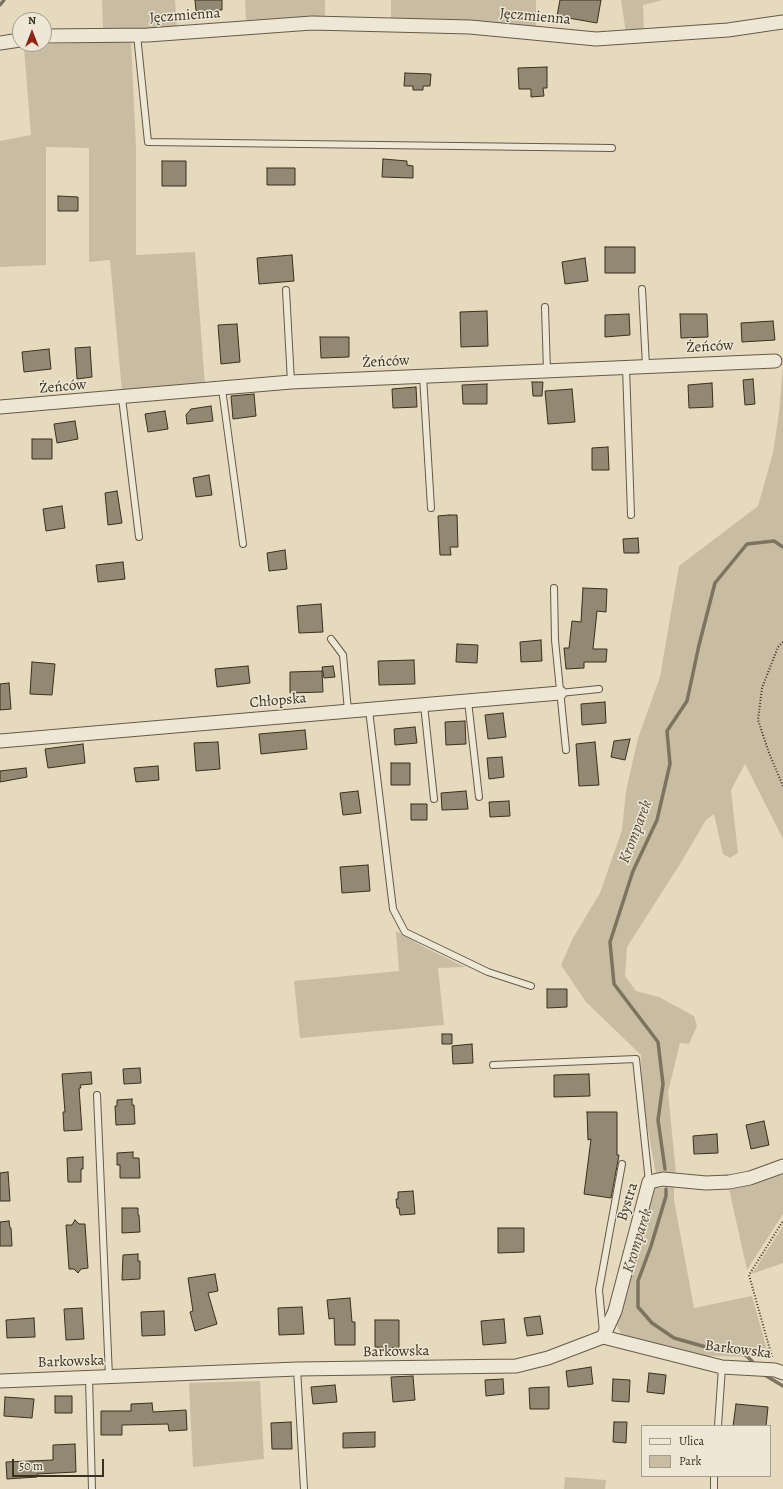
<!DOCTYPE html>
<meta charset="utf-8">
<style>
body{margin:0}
#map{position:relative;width:783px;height:1489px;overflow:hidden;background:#e5dabe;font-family:Alegreya,serif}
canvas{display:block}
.legend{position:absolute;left:641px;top:1425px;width:130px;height:52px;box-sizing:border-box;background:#eee7d5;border:1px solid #a69d8c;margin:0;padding:5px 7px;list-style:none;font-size:12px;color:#3b2f1e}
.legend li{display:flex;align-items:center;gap:8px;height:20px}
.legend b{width:20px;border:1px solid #a69d8c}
.north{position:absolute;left:12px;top:12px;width:40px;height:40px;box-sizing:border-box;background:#eee7d5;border:1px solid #a69d8c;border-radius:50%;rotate:0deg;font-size:11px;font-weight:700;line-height:16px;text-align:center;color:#3b2f1e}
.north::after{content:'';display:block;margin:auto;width:14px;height:18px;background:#8f2418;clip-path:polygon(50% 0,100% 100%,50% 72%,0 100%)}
.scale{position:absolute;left:12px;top:1459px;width:92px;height:18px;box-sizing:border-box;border:2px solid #3b2f1e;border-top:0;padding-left:5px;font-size:12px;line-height:14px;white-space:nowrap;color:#3b2f1e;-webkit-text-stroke:3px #eee7d5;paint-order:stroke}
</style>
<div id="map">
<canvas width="783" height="1489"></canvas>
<ul class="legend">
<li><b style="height:5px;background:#eee7d5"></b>Ulica</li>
<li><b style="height:11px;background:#c8bda3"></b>Park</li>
</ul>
<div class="north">N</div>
<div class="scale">50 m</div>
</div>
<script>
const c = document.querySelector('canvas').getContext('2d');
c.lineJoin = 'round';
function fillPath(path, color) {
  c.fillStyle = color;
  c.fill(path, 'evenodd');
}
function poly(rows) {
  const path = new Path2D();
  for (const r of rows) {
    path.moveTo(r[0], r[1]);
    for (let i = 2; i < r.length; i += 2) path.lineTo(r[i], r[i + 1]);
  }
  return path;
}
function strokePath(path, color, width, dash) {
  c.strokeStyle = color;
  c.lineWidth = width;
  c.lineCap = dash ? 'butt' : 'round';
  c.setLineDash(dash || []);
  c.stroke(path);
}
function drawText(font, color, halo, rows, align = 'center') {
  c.font = font + ' Alegreya,serif';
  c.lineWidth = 3;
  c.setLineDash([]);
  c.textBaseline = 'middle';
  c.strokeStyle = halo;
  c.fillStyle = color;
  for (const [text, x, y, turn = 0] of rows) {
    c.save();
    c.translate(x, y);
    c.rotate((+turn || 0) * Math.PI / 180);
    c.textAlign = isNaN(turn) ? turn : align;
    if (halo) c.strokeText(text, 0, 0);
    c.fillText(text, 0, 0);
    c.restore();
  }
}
const green = poly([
 [102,0,175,0,177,27,103,30],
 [245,0,325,0,325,17,246,20],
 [391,0,536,0,536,29,391,19],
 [621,0,663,0,643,5,644,31,626,33],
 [131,41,136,147,136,255,195,252,205,386,122,392,110,260,89,262,89,148,46,147,46,265,0,267,0,141,31,135,24,48,48,44],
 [783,366,783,839,745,764,731,790,738,853,730,858,723,854,714,814,706,820,680,864,627,947,625,976,636,991,659,997,694,1016,697,1026,689,1044,680,1043,668,1092,676,1173,656,1174,642,1097,641,1055,586,1002,561,965,573,938,600,893,622,830,626,791,638,738,660,677,679,566,758,506,773,453,779,412],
 [396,931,426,948,465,967,438,968,444,1025,300,1038,294,981,399,971],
 [783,1171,783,1214,747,1270,729,1189],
 [674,1187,674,1200,694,1308,752,1296,769,1357,707,1356,623,1337,615,1323,625,1299,653,1188],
 [783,1226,783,1263,752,1274],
 [260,1381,264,1459,193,1467,189,1383],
 [565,1477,606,1480,605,1489,564,1489]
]);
const stream = poly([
 [0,5,4,0],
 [665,1169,658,1120,663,1084,658,1042,614,984,610,942,633,871,657,820,670,764,667,731,687,701,699,645,715,583,747,544,774,541,783,547],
 [666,1189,666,1196,651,1246,638,1281,638,1307,652,1323,674,1338,713,1349,734,1347,742,1352,752,1361],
 [763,1374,783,1386]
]);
const building = poly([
 [195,0,222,0,222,10,196,11,195,0],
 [560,0,601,0,597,23,557,16,560,0],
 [547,67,547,88,543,88,544,96,531,97,531,89,519,89,518,68,547,67],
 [405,73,431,74,430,86,423,86,423,90,413,90,413,86,404,86,405,73],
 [383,159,407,161,407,165,413,166,413,178,382,177,383,159],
 [162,161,186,161,186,186,162,186,162,161],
 [267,168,295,168,295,185,267,185,267,168],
 [58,196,78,197,78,211,58,211,58,196],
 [605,247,635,247,635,273,605,273,605,247],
 [292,255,294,281,259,284,257,258,292,255],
 [585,258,588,281,565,284,562,262,585,258],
 [487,311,488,346,461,347,460,312,487,311],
 [629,314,630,335,605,337,605,315,629,314],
 [680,314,707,314,708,337,681,338,680,314],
 [773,321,775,340,742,342,741,323,773,321],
 [237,324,240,362,221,364,218,325,237,324],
 [320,337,349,337,349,357,321,358,320,337],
 [90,347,92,377,77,379,75,348,90,347],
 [49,349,51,369,24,372,22,352,49,349],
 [753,379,755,404,745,405,743,380,753,379],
 [532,382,543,382,542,396,533,396,532,382],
 [712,383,713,407,689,408,688,385,712,383],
 [487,384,487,404,463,404,462,385,487,384],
 [416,387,417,407,393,408,392,389,416,387],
 [572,389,575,422,548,424,545,391,572,389],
 [254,394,256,416,233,419,231,396,254,394],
 [211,406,213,421,187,424,186,415,191,409,211,406],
 [165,411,168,429,148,432,145,414,165,411],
 [75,421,78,439,57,443,54,424,75,421],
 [32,439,52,439,52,459,32,459,32,439],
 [608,447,609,470,592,470,592,448,608,447],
 [209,475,212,495,196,497,193,478,209,475],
 [117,491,122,523,108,525,105,493,117,491],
 [62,506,65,528,46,531,43,509,62,506],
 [449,515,457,515,458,547,450,547,451,555,440,555,438,516,449,515],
 [638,538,639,553,624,553,623,539,638,538],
 [285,550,287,569,269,571,267,553,285,550],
 [123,562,125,579,98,582,96,565,123,562],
 [583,588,607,589,606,612,597,611,593,649,607,649,606,662,584,662,584,668,566,669,564,648,569,648,572,621,581,622,583,588],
 [321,604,323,632,299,633,297,606,321,604],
 [541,640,542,661,521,662,520,642,541,640],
 [457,644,478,645,477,663,456,662,457,644],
 [414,660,415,684,379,685,378,661,414,660],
 [32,662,55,664,52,695,30,694,32,662],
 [248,666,250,683,217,687,215,669,248,666],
 [333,666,335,677,324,678,322,667,333,666],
 [322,671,323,692,290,693,290,672,322,671],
 [9,683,11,709,0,710,0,684,9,683],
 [605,702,606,723,582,725,581,704,605,702],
 [503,713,506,737,488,739,485,715,503,713],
 [465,721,466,744,446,745,445,722,465,721],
 [415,727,417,743,395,745,394,729,415,727],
 [305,730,307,749,261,754,259,734,305,730],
 [630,739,625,760,611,757,614,741,630,739],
 [218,742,220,769,196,771,194,743,218,742],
 [595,742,599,785,579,786,576,744,595,742],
 [83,744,85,763,48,768,45,749,83,744],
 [502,757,504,777,489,779,487,758,502,757],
 [391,763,410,763,410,785,391,785,391,763],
 [158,766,159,780,136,782,134,768,158,766],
 [26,768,27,777,0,782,0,771,26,768],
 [358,791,361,813,343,815,340,793,358,791],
 [466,791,468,809,442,810,441,793,466,791],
 [509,801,510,816,490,817,489,802,509,801],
 [411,804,427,804,427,820,411,820,411,804],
 [368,865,370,891,342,893,340,867,368,865],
 [547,989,567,989,567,1007,547,1008,547,989],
 [442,1034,452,1034,452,1044,442,1044,442,1034],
 [472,1044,473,1063,453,1064,452,1046,472,1044],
 [140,1068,141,1083,124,1084,123,1069,140,1068],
 [91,1072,92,1084,80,1085,81,1088,79,1088,82,1130,64,1131,63,1112,65,1112,62,1074,91,1072],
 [589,1074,590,1096,554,1097,554,1075,589,1074],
 [132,1099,132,1105,134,1105,135,1124,116,1125,115,1106,117,1106,117,1100,132,1099],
 [587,1112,617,1112,617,1155,619,1155,611,1198,584,1194,591,1139,588,1140,587,1112],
 [764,1121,769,1145,751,1149,746,1125,764,1121],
 [717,1134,718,1153,694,1154,693,1136,717,1134],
 [133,1152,133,1158,139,1158,140,1178,120,1178,120,1165,117,1165,117,1153,133,1152],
 [83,1157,83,1169,81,1169,81,1182,68,1182,67,1158,83,1157],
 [8,1172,10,1201,0,1201,0,1173,8,1172],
 [413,1191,415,1214,400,1215,399,1208,397,1208,396,1199,398,1199,398,1192,413,1191],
 [122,1208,138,1208,138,1215,139,1215,140,1232,122,1233,122,1208],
 [75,1220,79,1224,85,1224,88,1268,81,1269,78,1273,74,1269,69,1269,68,1254,66,1225,72,1225,75,1220],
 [9,1221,10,1228,11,1228,12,1246,0,1246,0,1222,9,1221],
 [498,1228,524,1228,524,1252,498,1253,498,1228],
 [138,1254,138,1261,140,1261,140,1279,122,1280,123,1255,138,1254],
 [215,1274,218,1291,208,1293,217,1324,195,1331,190,1312,193,1311,188,1278,215,1274],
 [350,1298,352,1322,355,1322,355,1345,335,1345,334,1318,329,1319,327,1300,350,1298],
 [302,1307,304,1334,279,1335,278,1308,302,1307],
 [82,1308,84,1339,66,1340,64,1309,82,1308],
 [164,1311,165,1335,142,1336,141,1312,164,1311],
 [540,1316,543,1334,527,1336,524,1318,540,1316],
 [34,1318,35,1337,7,1338,6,1320,34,1318],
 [504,1319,506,1343,483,1345,481,1321,504,1319],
 [375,1320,399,1320,399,1348,375,1347,375,1320],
 [591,1367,593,1384,568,1387,566,1371,591,1367],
 [649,1373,666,1375,664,1394,647,1392,649,1373],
 [413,1376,415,1400,393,1402,391,1377,413,1376],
 [503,1379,504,1394,486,1396,485,1380,503,1379],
 [613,1379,630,1380,629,1402,612,1401,613,1379],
 [335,1385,337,1402,313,1404,311,1387,335,1385],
 [549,1387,549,1409,530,1409,529,1388,549,1387],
 [55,1396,72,1396,72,1413,55,1413,55,1396],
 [5,1397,34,1399,32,1418,4,1416,5,1397],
 [152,1403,153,1412,186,1410,187,1430,169,1431,168,1424,122,1425,122,1435,101,1435,101,1411,131,1411,131,1404,152,1403],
 [736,1404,768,1407,766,1426,733,1426,736,1404],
 [291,1422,292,1449,272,1449,271,1423,291,1422],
 [614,1422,627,1422,626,1443,613,1442,614,1422],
 [375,1432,375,1447,343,1448,343,1433,375,1432],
 [75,1444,76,1472,37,1474,37,1477,7,1479,6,1462,53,1460,53,1445,75,1444]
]);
const path = poly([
 [783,642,778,647,762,688,758,720,769,753,783,786],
 [772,1357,749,1275,783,1221]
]);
const lane = poly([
 [137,35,148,142,612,148],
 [642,289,646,366],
 [286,290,291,382],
 [545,307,547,371],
 [626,367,631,515],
 [423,376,431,508],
 [222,389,243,544],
 [122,398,139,537],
 [554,588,555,640,566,750],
 [331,639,343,655,348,711],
 [560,693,599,689],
 [468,701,479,797],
 [424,705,434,799],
 [369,710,393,909,405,932,488,972,531,986],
 [493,1065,636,1059,649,1182],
 [97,1095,109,1377],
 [603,1332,599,1290,622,1164],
 [297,1369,304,1489],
 [89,1378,92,1489],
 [718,1426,722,1367],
 [714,1489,714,1476]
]);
const street = poly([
 [44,36,148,35,312,23,470,27,596,39,728,30,783,22],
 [0,43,20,40],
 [0,407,291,382,775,361],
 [0,741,560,693],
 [603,1337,615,1311,649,1182,663,1179,706,1183,729,1182,750,1178,783,1166],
 [0,1381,297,1369,516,1366,548,1358,603,1337,722,1367,775,1370,783,1373]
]);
const streetNames = [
 ["Jęczmienna",185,16,-4],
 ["Jęczmienna",535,17,5],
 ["Żeńców",710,347,-3],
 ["Żeńców",386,362,-3],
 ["Żeńców",63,387,-5],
 ["Chłopska",278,701,-5],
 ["Bystra",628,1202,-73],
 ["Barkowska",738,1350,7],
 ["Barkowska",396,1352,-1],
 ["Barkowska",71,1362,-2]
];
const waterNames = [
 ["Kromparek",636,832,-69],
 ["Kromparek",638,1241,-73]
];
fillPath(green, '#c8bda3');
strokePath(stream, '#7e735e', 3.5);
fillPath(building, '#938871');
strokePath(building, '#3b2f1e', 1);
strokePath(lane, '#665a46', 8);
strokePath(street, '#665a46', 15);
strokePath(path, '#3b2f1e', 2, [1, 2]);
strokePath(lane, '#eee7d5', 6);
strokePath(street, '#eee7d5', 13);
drawText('15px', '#3b2f1e', '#eee7d5', streetNames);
drawText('italic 16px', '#574b38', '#eee7d5', waterNames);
</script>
